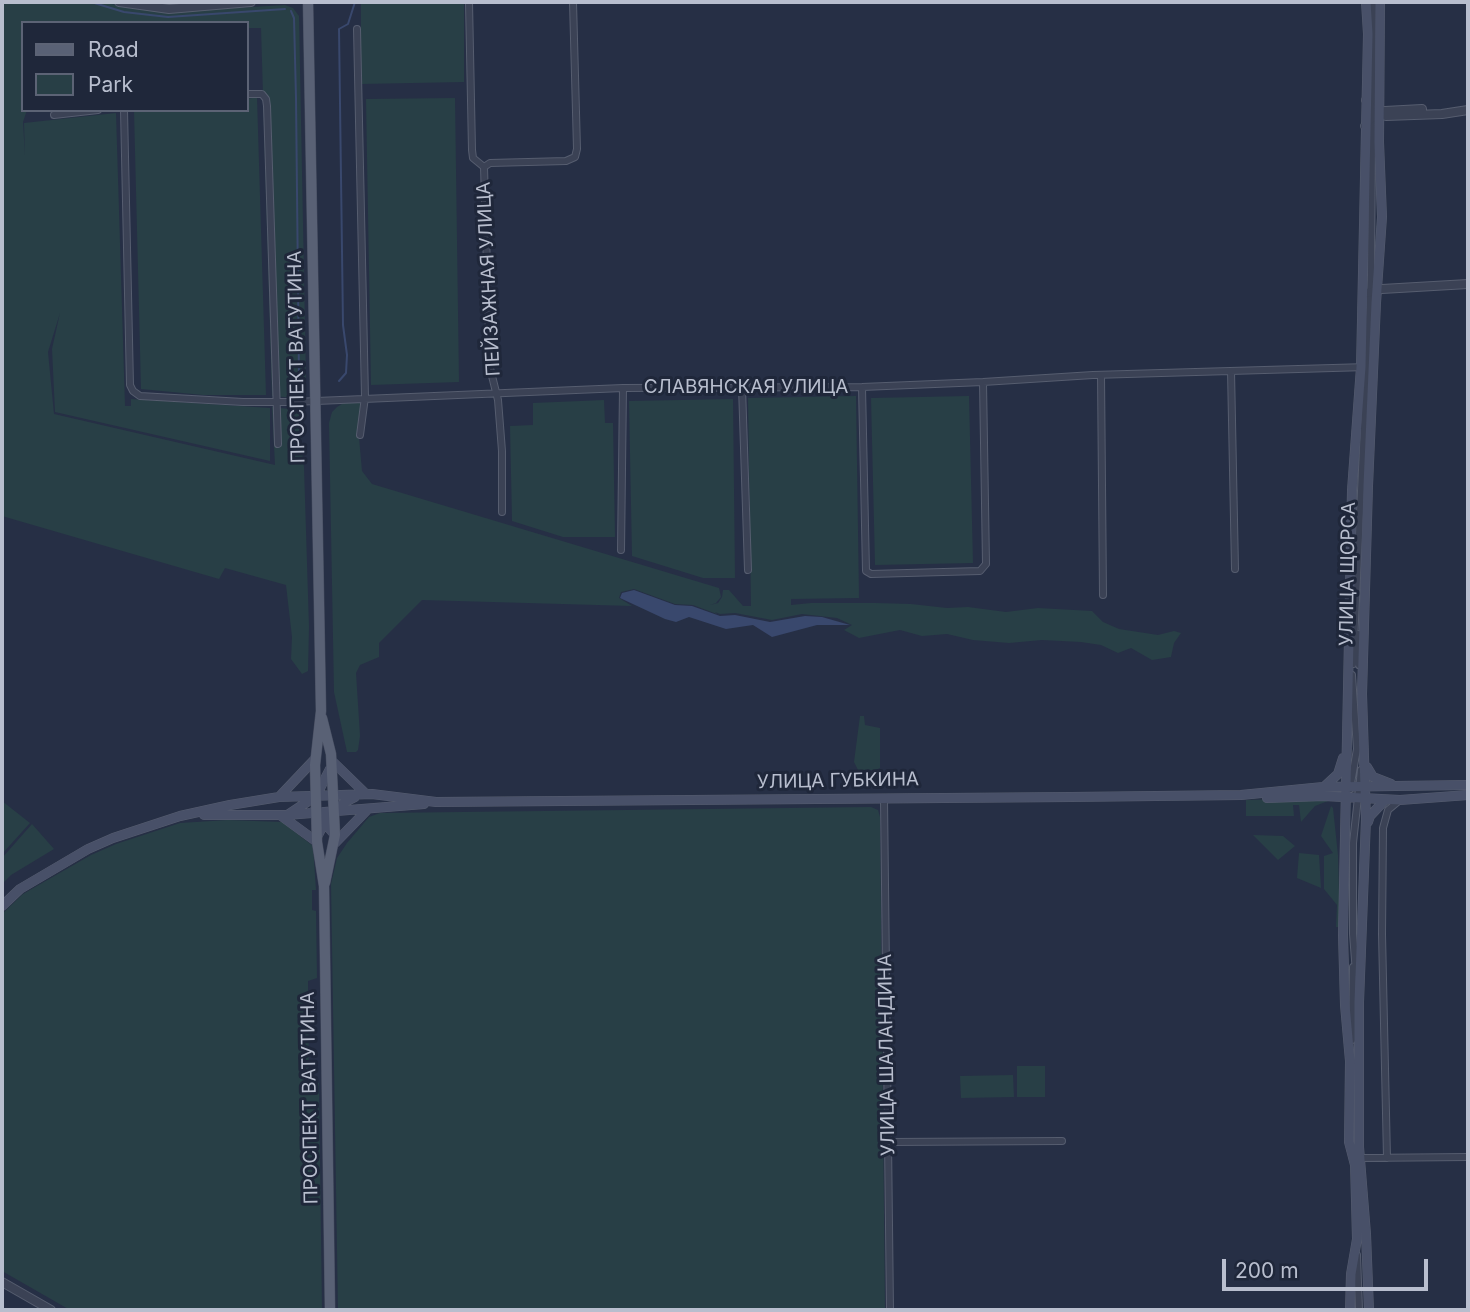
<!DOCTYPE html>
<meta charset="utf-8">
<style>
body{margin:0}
#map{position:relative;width:1470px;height:1312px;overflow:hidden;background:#262f45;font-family:Inter,sans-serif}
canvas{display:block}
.frame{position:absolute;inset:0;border:4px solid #b8bece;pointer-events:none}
.legend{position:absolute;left:21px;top:21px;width:228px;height:91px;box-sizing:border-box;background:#1f273a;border:2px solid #5c6375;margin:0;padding:9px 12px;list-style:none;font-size:21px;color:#b8bece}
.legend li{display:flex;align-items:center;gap:14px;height:35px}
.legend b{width:35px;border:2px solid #5c6375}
.scale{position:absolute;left:1222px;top:1259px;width:206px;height:32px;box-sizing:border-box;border:4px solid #b8bece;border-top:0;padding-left:9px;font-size:21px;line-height:24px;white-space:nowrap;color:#b8bece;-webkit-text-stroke:5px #1f273a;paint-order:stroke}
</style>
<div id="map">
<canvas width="1470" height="1312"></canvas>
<div class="frame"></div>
<ul class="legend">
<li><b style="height:9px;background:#596175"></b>Road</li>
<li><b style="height:19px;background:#283f46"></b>Park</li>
</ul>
<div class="scale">200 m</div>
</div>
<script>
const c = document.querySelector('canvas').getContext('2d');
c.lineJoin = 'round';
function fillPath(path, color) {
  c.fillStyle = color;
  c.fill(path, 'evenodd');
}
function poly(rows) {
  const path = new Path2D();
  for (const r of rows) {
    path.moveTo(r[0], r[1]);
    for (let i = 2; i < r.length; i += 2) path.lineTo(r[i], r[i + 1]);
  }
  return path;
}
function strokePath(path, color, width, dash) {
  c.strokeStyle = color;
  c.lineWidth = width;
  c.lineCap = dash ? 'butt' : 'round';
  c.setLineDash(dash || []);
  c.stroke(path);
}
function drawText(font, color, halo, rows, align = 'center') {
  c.font = font + ' Inter,sans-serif';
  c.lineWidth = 6;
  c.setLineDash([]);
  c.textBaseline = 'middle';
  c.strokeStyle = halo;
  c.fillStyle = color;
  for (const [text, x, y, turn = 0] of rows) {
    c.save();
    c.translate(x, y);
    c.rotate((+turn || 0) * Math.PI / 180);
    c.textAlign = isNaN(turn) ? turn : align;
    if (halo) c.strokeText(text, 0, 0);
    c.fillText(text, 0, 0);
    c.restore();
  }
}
const green = poly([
 [2,2,104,2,129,8,168,12,285,5,293,8,299,16,306,379,304,393,296,398,272,396,261,28,247,28,247,23,23,23,23,110,27,110,23,122,25,156,24,123,116,113,125,406,131,406,131,399,270,408,270,461,55,412,52,349,60,313,48,352,54,414,275,465,272,407,297,410,303,416,301,443,304,467,309,627,308,671,302,674,291,659,292,637,286,585,225,568,219,579,2,516],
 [367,2,464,2,464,82,361,84,361,4],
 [257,97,266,395,203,395,141,389,134,111,247,110,247,99],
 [455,98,459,382,371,385,366,99],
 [856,396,859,598,791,599,791,605,811,603,875,603,911,604,947,608,968,607,1006,612,1038,608,1092,611,1103,622,1119,629,1158,635,1174,631,1181,633,1174,643,1171,657,1152,660,1131,648,1118,653,1101,645,1081,642,1042,640,1009,643,973,640,947,634,922,636,900,630,859,638,844,630,852,625,837,618,802,614,772,620,735,613,720,614,715,612,717,614,693,605,675,604,634,589,621,592,619,598,632,606,422,600,379,643,379,657,360,665,356,673,360,736,358,750,356,752,347,752,334,692,329,423,332,412,337,407,345,402,362,401,358,426,362,471,372,484,719,588,721,597,716,603,710,605,718,603,722,597,723,590,729,590,743,606,751,606,748,398],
 [969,396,973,563,875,565,871,398],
 [733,399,735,578,703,578,632,556,629,401],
 [604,400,605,423,613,423,615,537,563,537,512,521,510,426,533,425,533,403],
 [860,716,864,716,865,725,880,728,880,768,876,770,858,770,854,762],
 [1319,798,1327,799,1328,801,1315,806,1301,822,1299,805,1293,805,1294,816,1246,816,1246,800],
 [2,801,30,823,2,854],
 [1331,806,1333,808,1338,855,1340,927,1336,927,1337,905,1324,889,1324,856,1333,853,1321,836],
 [871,807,878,810,880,817,885,1310,338,1310,331,884,337,858,347,843,369,817,380,813],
 [228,820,282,822,313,846,316,890,312,890,312,910,316,911,317,978,308,981,309,1079,319,1083,322,1310,70,1310,2,1271,2,914,23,894,91,855,116,844,180,823],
 [32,824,54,849,11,875,2,884,2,858],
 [1253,835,1283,836,1295,846,1278,860],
 [1299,853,1319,855,1321,888,1297,878],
 [1017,1066,1045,1066,1045,1097,1017,1097],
 [1013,1075,1014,1097,961,1098,960,1076]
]);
const water = poly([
 [634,590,675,605,692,606,720,616,735,615,770,622,805,616,822,617,850,625,817,625,772,637,753,625,726,629,689,617,676,622,665,619,620,598,622,593]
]);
const stream = poly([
 [91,2,124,12,168,17,285,9],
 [291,11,294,18,296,98,299,379],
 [339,381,346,373,347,355,343,325,339,29,348,24,355,2]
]);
const minor = poly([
 [469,2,472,150,473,158,484,167,490,368,498,400,502,451,502,512],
 [357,29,365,397,360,435],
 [247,94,262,94,266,99,267,106,278,444],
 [124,110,130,385,133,391,140,396,243,402,293,402,623,388,862,387,983,382,1093,375,1367,367],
 [54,115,98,110],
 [484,167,490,163,566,161,575,157,577,149,573,2],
 [1231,371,1235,569],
 [1101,375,1103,595],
 [742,387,748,570],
 [862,387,866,571,871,574,980,571,986,564,983,382],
 [621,550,623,388],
 [1358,634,1359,665],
 [1353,664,1371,275,1373,2],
 [1350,789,1357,749,1352,675],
 [884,799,890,1310],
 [1356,973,1353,934,1353,843,1361,770],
 [1352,1040,1353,967],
 [889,1142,1062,1141],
 [1358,1158,1468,1157],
 [1387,1158,1382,934,1383,828,1388,810,1400,800],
 [1357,1255,1359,1310]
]);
const tertiary = poly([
 [119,2,169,9,251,2],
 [1366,100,1373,110,1386,116,1442,114,1468,110],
 [1365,126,1373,116,1385,111,1422,109],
 [1363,294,1382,289,1468,284],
 [2,1282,51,1310]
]);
const secondary = poly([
 [331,760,366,794],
 [1367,767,1373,777,1391,784],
 [1325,786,1338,774,1343,758],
 [279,797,315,759],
 [1267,798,1324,796,1400,800,1468,795],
 [314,811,335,835],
 [289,814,316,796,330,769],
 [204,815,287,815,424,804],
 [280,815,317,842],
 [1368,822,1370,816,1385,800],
 [317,837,325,822,334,812,345,802,355,797],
 [335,843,368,809],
 [2,906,20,889,88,849,113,838,180,816,230,805,279,797,372,794,436,802,1071,797,1241,795,1323,787,1468,785],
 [1355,1165,1349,1142,1350,1061,1345,1005,1343,935,1352,490,1361,367,1368,34,1366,2],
 [1350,1310,1351,1274,1357,1239,1355,1163],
 [1369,1310,1366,1234,1359,1147,1359,1002,1366,819,1362,694,1368,486,1376,303,1382,217,1379,142,1380,2]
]);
const primary = poly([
 [308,2,321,711,315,765,317,842,324,886,330,1310],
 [322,718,331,754,335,835,325,883]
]);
const streetNames = [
 ["ПЕЙЗАЖНАЯ УЛИЦА",489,279,-93],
 ["ПРОСПЕКТ ВАТУТИНА",297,357,-91],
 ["СЛАВЯНСКАЯ УЛИЦА",746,387],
 ["УЛИЦА ЩОРСА",1348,574,-89],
 ["УЛИЦА ГУБКИНА",838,781,-1],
 ["УЛИЦА ШАЛАНДИНА",887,1055,-91],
 ["ПРОСПЕКТ ВАТУТИНА",310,1098,-91]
];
fillPath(green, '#283f46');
fillPath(water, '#39486d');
strokePath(stream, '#39486d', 2);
strokePath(minor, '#565d6f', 8);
strokePath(tertiary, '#565d6f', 10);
strokePath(secondary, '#565d6f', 10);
strokePath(primary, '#444b5e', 11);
strokePath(minor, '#3b4255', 6);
strokePath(tertiary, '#3b4255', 8);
strokePath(secondary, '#485068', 9);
strokePath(primary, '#596175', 10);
drawText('19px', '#b8bece', '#1f273a', streetNames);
</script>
